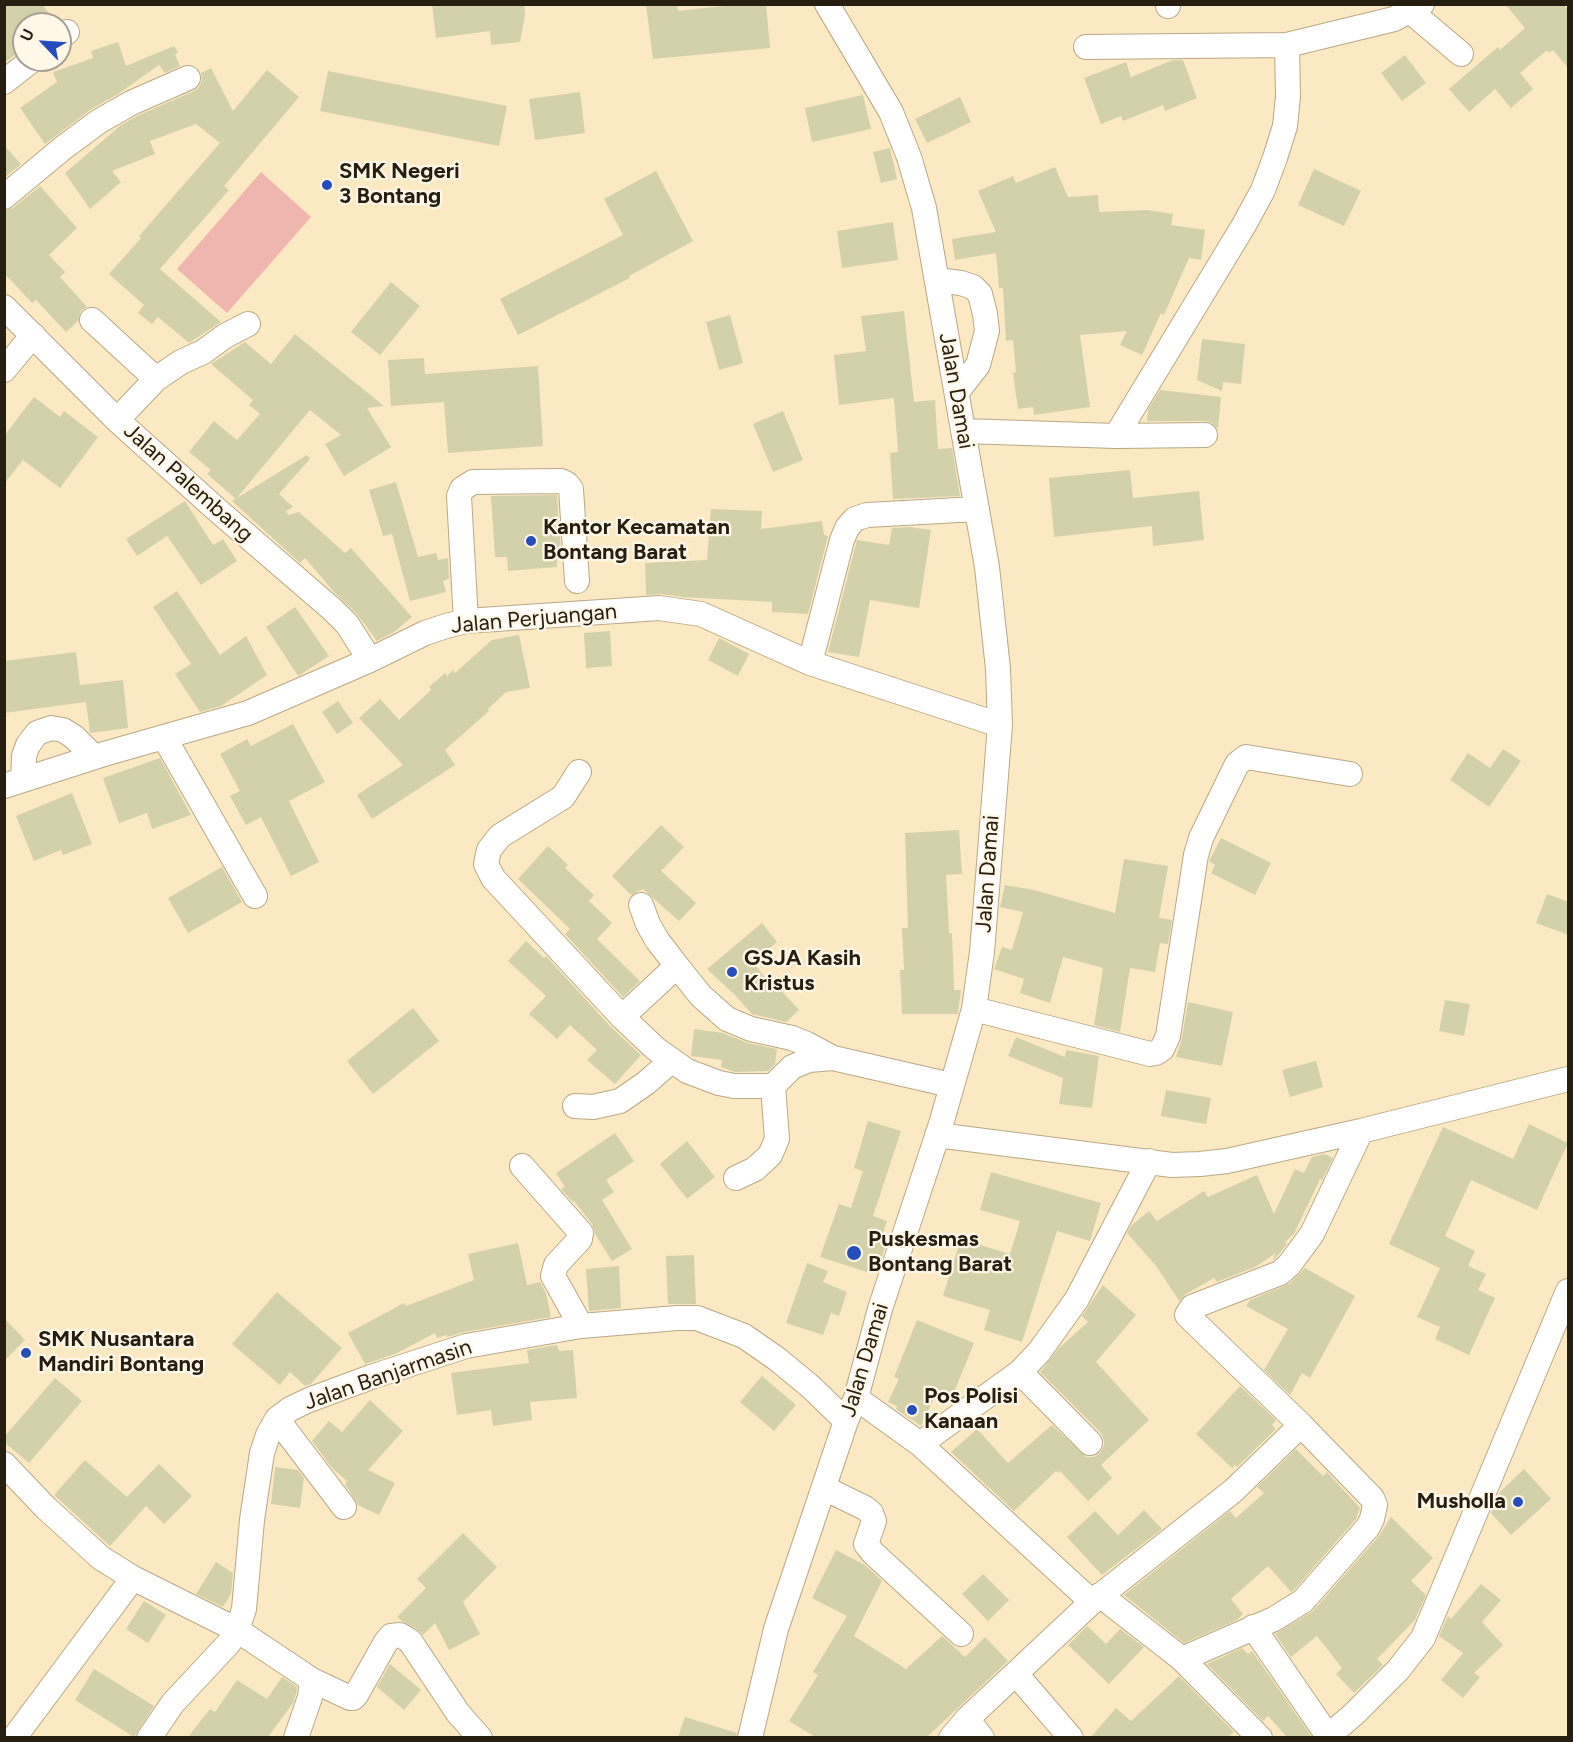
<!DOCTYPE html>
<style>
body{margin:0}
#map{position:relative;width:1573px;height:1742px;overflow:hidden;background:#fbe9c4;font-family:Figtree,sans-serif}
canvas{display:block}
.frame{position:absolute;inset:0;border:6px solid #251e11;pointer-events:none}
.north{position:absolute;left:12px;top:12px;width:60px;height:60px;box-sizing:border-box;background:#fff8e9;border:2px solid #a8a193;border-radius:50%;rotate:295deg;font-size:16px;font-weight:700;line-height:24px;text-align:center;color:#251e11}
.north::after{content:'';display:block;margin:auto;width:21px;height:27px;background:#264dbc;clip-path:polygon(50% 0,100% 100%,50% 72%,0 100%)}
</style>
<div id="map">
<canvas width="1573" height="1742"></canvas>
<div class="frame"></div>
<div class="north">U</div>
</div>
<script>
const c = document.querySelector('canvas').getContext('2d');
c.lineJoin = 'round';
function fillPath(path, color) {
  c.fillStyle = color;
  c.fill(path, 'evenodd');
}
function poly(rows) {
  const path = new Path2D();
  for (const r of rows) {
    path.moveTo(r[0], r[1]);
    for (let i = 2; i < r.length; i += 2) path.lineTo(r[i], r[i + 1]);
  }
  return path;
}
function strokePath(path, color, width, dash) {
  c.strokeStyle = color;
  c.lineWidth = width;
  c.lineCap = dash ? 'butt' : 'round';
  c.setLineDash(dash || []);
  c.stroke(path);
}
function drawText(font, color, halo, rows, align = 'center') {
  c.font = font + ' Figtree,sans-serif';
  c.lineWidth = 4.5;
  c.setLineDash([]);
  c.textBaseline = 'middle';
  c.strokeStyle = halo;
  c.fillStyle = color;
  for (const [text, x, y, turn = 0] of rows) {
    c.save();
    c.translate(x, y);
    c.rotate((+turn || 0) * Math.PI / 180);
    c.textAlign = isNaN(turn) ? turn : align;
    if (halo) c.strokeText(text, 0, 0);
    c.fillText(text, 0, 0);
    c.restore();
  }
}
const green = poly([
 [261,172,311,217,227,313,177,269]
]);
const building = poly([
 [4,4,42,4,56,23,24,24,24,48,4,63],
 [432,4,524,4,525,15,520,42,491,45,490,31,436,38],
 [646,4,677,4,678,11,741,4,766,4,770,48,653,59],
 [1505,4,1563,4,1569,11,1569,69,1553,50,1549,53,1547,50,1520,73,1533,89,1511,108,1495,89,1469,112,1449,89,1498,47,1500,50,1525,28],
 [118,42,126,66,174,46,178,52,175,55,180,66,165,73,159,65,118,94,90,110,45,144,20,108,57,82,53,72,93,58,91,51],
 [1405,55,1426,83,1402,101,1381,73],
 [1173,60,1183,60,1197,98,1165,111,1163,105,1123,121,1121,116,1101,124,1084,78,1126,62,1131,77],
 [211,68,233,111,267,70,299,97,224,186,229,190,160,269,221,322,189,343,158,317,152,324,138,313,144,305,109,274,141,238,139,236,220,143,196,124,150,141,155,154,112,171,121,182,90,209,65,173,121,125,137,116,194,91,199,87,202,80,201,73],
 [328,71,507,106,499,146,320,111],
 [580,92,585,133,535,140,529,99],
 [863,95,871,129,812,142,805,108],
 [960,97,971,122,927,143,915,119],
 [4,145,21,164,4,178],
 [890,148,897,179,881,183,873,152],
 [1055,167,1068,197,1098,195,1099,212,1147,210,1173,214,1171,225,1205,230,1201,260,1189,258,1164,315,1161,313,1142,355,1120,345,1127,331,1080,335,1090,407,1034,415,1033,407,1018,409,1013,373,1016,372,1013,340,1006,341,1003,288,999,288,996,253,955,260,952,239,996,232,978,191,1013,176,1016,183],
 [1314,169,1361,191,1344,226,1298,205],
 [656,171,693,241,629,276,630,278,518,335,500,299,623,235,604,199],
 [40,186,77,228,49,255,65,272,60,277,87,307,81,311,78,321,66,332,36,300,32,303,4,273,4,211,13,208],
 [893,222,898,260,842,268,837,231],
 [391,282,420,306,380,355,351,332],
 [904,311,914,402,935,400,938,449,952,448,960,496,893,499,890,453,898,452,894,398,839,405,834,355,866,351,861,316],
 [730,315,743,363,719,370,706,322],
 [295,334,384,406,367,408,391,447,344,476,325,444,341,435,310,410,236,499,207,474,211,470,189,452,214,421,237,440,260,414,249,405,253,400,211,364,245,342,271,364],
 [1202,339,1245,344,1241,384,1223,382,1222,391,1197,380],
 [424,358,425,374,538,366,543,446,448,453,444,402,391,406,388,360],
 [1160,390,1221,397,1218,429,1212,423,1205,421,1147,421,1148,410],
 [34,397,60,417,64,411,98,437,60,488,23,460,4,484,4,436],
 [783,411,803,460,773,472,753,424],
 [307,455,310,459,279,494,293,507,286,511,288,515,299,512,345,553,351,548,412,617,394,632,377,641,357,614,335,593,305,558,300,563,232,501],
 [1130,470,1133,498,1199,491,1204,540,1153,546,1152,526,1054,537,1049,478],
 [396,482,418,557,436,553,438,560,448,558,449,579,443,581,446,592,410,601,392,534,383,536,369,490],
 [557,495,561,553,557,553,557,567,508,571,507,557,495,557,491,496],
 [185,501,213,545,223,539,237,561,201,585,167,536,137,556,126,539],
 [711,509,762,511,761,529,822,521,824,535,828,536,808,614,772,612,772,602,683,597,661,594,646,595,645,563,707,560],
 [910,527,931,530,919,608,870,600,859,657,828,652,857,540,889,545,892,528],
 [177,591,220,655,246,636,267,675,221,706,200,712,175,674,191,664,153,607],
 [295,607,329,656,298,676,266,627],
 [610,631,612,666,586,668,584,633],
 [519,635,530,688,506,692,488,709,489,711,445,750,455,765,372,819,357,795,403,765,359,718,380,699,399,720,431,690,429,687,445,673,447,676,453,670,455,673,492,640],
 [719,638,749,654,738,676,708,660],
 [76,652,80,685,123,680,128,728,90,733,86,702,4,713,4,661],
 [338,701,353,723,337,734,322,712],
 [293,724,325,782,289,801,319,862,291,876,261,817,246,825,230,796,240,791,220,754,247,739,251,746],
 [1503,749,1521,761,1489,807,1450,780,1468,753,1490,768],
 [160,758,191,815,152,829,147,813,119,823,103,778],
 [72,793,92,844,63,855,61,850,34,861,16,816],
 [661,825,684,847,661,871,696,903,679,921,643,889,631,895,612,876],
 [959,830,962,874,946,875,949,933,952,933,954,990,961,990,958,1014,902,1014,900,970,904,970,902,928,908,928,905,833],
 [1221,838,1271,863,1255,895,1211,873,1215,865,1209,861],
 [548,846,568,865,565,868,594,895,589,901,612,923,597,939,640,981,623,997,565,934,570,929,518,879],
 [1124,859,1168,866,1159,918,1172,920,1168,944,1160,943,1155,972,1130,968,1120,1032,1094,1025,1103,968,1063,957,1050,1003,1020,993,1024,979,994,969,1002,947,1012,950,1023,912,1000,907,1005,885,1034,890,1115,913],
 [222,867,242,902,188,933,168,898],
 [1547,894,1569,902,1569,935,1536,923],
 [762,923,777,942,753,962,775,990,778,987,799,1010,786,1022,752,1014,734,994,707,969],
 [526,941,544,958,546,956,611,1027,641,1055,615,1084,587,1060,597,1050,570,1025,557,1039,529,1014,546,996,508,961],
 [1445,1000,1470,1004,1464,1036,1439,1031],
 [1188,1002,1233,1012,1222,1066,1176,1057,1182,1038],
 [413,1008,439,1041,373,1094,347,1061],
 [694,1029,723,1033,748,1043,777,1049,775,1064,768,1071,735,1072,721,1067,722,1060,691,1056],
 [1016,1037,1065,1057,1066,1050,1099,1056,1092,1108,1059,1104,1063,1078,1008,1056],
 [1316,1061,1323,1087,1290,1097,1282,1070],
 [1166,1090,1211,1098,1206,1124,1161,1116],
 [868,1121,901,1131,873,1216,887,1221,881,1239,887,1241,879,1266,873,1264,870,1273,820,1257,839,1204,851,1208,863,1171,854,1168],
 [1529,1124,1568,1143,1537,1210,1471,1180,1445,1236,1475,1251,1468,1266,1486,1274,1478,1290,1495,1298,1469,1355,1435,1339,1440,1327,1417,1317,1440,1268,1389,1244,1443,1127,1513,1159],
 [615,1133,634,1161,606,1180,614,1192,602,1200,632,1249,612,1261,595,1234,592,1224,574,1201,573,1202,561,1189,565,1187,556,1173],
 [687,1141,715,1177,687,1199,660,1164],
 [1324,1154,1333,1158,1322,1180,1320,1179,1294,1234,1285,1242,1287,1244,1278,1255,1272,1261,1276,1253,1255,1267,1217,1282,1214,1278,1186,1294,1179,1301,1157,1267,1127,1233,1131,1226,1149,1211,1157,1221,1204,1191,1208,1197,1257,1175,1274,1214,1295,1169,1304,1173,1312,1157],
 [991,1172,1101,1203,1090,1241,1057,1231,1022,1342,984,1330,990,1310,943,1296,961,1239,1010,1254,1020,1221,980,1210],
 [518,1243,527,1285,540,1282,546,1293,551,1317,464,1332,447,1337,446,1335,437,1338,435,1333,395,1354,365,1364,348,1333,404,1303,406,1306,474,1280,468,1254],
 [694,1255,696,1304,668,1304,666,1256],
 [807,1263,828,1271,823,1282,847,1292,839,1316,831,1313,823,1335,786,1323],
 [619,1266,621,1308,589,1311,586,1269],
 [1305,1268,1355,1296,1310,1378,1302,1373,1290,1395,1264,1370,1288,1329,1246,1306,1250,1300,1289,1284],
 [1103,1285,1136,1315,1096,1362,1149,1420,1101,1465,1112,1478,1088,1501,1060,1471,1058,1473,1056,1471,1014,1511,951,1452,977,1429,1008,1463,1052,1425,1086,1457,1094,1457,1100,1453,1104,1446,1104,1440,1101,1433,1040,1372,1059,1348,1088,1322,1082,1316],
 [277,1292,342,1348,311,1384,305,1386,290,1372,280,1385,232,1344],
 [4,1318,25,1340,4,1361],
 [917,1320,974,1343,951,1400,936,1394,921,1426,896,1409,897,1406,888,1402,899,1379,894,1377],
 [557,1345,559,1351,573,1350,577,1398,530,1402,532,1420,493,1426,491,1410,457,1415,451,1373,529,1363,527,1350],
 [762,1376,796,1405,774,1431,740,1402],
 [55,1378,82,1401,29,1463,4,1442,4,1437],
 [1240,1386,1276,1420,1272,1425,1276,1429,1237,1467,1235,1465,1232,1468,1196,1434],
 [370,1400,403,1431,368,1470,395,1483,379,1515,358,1505,345,1484,347,1481,332,1468,312,1441,329,1421,342,1432],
 [1296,1449,1323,1476,1327,1472,1360,1508,1356,1519,1294,1590,1291,1592,1268,1566,1231,1599,1243,1614,1237,1620,1184,1643,1124,1595,1230,1511,1236,1518,1264,1493,1257,1487],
 [85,1460,127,1497,159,1464,192,1496,164,1524,146,1506,110,1546,54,1495],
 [275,1467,298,1470,304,1478,300,1508,271,1504],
 [1524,1469,1551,1499,1511,1535,1491,1513,1500,1492],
 [1144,1510,1162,1529,1102,1575,1067,1537,1095,1511,1118,1535],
 [1391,1517,1433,1558,1411,1581,1426,1595,1415,1620,1377,1659,1383,1665,1354,1693,1336,1674,1342,1668,1317,1636,1291,1657,1275,1634,1313,1611,1379,1536],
 [463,1533,497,1567,463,1602,480,1634,449,1650,435,1623,423,1635,417,1629,402,1621,397,1617,426,1588,417,1579],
 [836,1550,865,1565,882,1581,854,1636,906,1669,942,1636,965,1657,985,1637,1008,1661,927,1737,815,1737,789,1721,818,1675,813,1672,847,1616,812,1598],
 [216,1562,233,1573,231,1594,223,1607,196,1594],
 [983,1574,1009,1600,988,1621,962,1594],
 [1481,1584,1501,1600,1482,1622,1503,1645,1474,1673,1480,1677,1463,1698,1441,1680,1463,1653,1439,1636,1448,1616,1451,1619],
 [144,1601,166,1615,148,1643,126,1629],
 [1087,1626,1106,1644,1120,1629,1144,1647,1109,1684,1068,1645],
 [1242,1648,1248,1654,1252,1651,1312,1737,1287,1737,1268,1716,1263,1721,1207,1664],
 [390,1664,421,1690,404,1710,377,1687],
 [94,1669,154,1706,134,1737,75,1700],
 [1179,1676,1234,1732,1228,1737,1091,1737,1116,1708,1131,1721],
 [282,1677,297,1687,296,1694,293,1703,268,1737,188,1737,210,1709,215,1712,237,1680,267,1699],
 [685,1717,737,1733,736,1737,678,1737]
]);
const minor = poly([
 [1168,6,1168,4],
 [1410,11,1461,54],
 [60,38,67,32],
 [1086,47,1287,45,1394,19,1422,4],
 [4,82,32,60],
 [4,197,63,148,98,122,131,103,188,78],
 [937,280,961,283,973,287,980,294,985,314,987,331,978,365,957,392],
 [4,307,117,420,216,509,333,610,347,624,370,660],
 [92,320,156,379],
 [4,370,33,335],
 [117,420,156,379,181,362,203,352,225,336,248,324],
 [963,431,1116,436,1205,435],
 [1116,436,1244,225,1263,190,1275,158,1285,126,1288,96,1287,45],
 [466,621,459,496,462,489,473,482,561,481,567,484,571,489,577,581],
 [810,663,842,540,847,528,855,519,867,515,977,509],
 [164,737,255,896],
 [579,772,563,797,500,836,489,850,486,864,493,878,622,1017,656,1049,687,1071,719,1083,734,1086,773,1086,792,1067,809,1060,833,1058,951,1085],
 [23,779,24,756,28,745,37,733,51,728,63,730,74,737,94,757],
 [4,786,104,754,248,713,370,660,425,633,446,626,466,621,616,611,659,608,701,614,810,663,1000,725],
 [677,966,701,996,727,1019,751,1029,792,1038,807,1044,833,1058],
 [974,1009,1150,1054,1156,1053,1162,1049,1168,1036,1196,855,1201,838,1237,764,1246,757,1350,774],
 [622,1017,677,966,657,940,648,924,641,905],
 [575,1106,593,1107,620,1101,646,1083,671,1061],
 [937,1135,1172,1165,1200,1164,1227,1161,1361,1131,1568,1079],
 [522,1166,581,1233,580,1239,556,1265,553,1276,581,1326],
 [736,1178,755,1169,770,1155,777,1139,773,1086],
 [1020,1372,1090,1443],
 [856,1398,920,1444,1092,1602],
 [277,1419,344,1507],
 [1301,1425,1187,1315,1192,1307,1280,1273,1289,1265,1312,1234,1361,1131],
 [920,1444,1020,1372,1039,1352,1077,1299,1149,1161],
 [4,1464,46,1508,101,1558,133,1578,237,1630,312,1680,310,1697,296,1738],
 [824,1488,865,1508,871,1513,874,1521,866,1544,873,1553,961,1634],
 [1100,1595,1182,1659,1260,1738],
 [1253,1627,1328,1736],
 [1016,1674,1071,1738],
 [312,1680,350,1698,353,1698,356,1695,386,1642,391,1636,400,1635,410,1641,458,1713,480,1738],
 [967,1719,982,1738],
 [14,1738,133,1578],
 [149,1738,173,1703,229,1643,237,1630,244,1609,252,1520,262,1453,268,1435,277,1419,290,1409,309,1400,371,1377,466,1346,581,1326,677,1318,697,1318,744,1336,777,1359,811,1387,846,1421],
 [750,1738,776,1629,846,1421,856,1398,880,1309,941,1124,974,1009,982,952,1000,725,998,669,987,567,924,208,909,157,891,112,827,4],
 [951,1738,967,1719,1092,1602,1233,1491,1301,1425,1372,1498,1375,1505,1372,1519,1368,1527,1303,1601,1274,1619,1182,1659],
 [1326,1738,1354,1714,1398,1670,1423,1638,1568,1291]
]);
const markers = [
 [327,185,6,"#264dbc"],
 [531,541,6,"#264dbc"],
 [732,972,6,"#264dbc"],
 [854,1253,8,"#264dbc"],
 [26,1353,6,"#264dbc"],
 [912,1410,6,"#264dbc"],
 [1518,1502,6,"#264dbc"]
];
const poiNames = [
 ["SMK Negeri",339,172],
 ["3 Bontang",339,197],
 ["Kantor Kecamatan",543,528],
 ["Bontang Barat",543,553],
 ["GSJA Kasih",744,959],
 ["Kristus",744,984],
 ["Puskesmas",868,1240],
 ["Bontang Barat",868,1265],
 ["SMK Nusantara",38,1340],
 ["Mandiri Bontang",38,1365],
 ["Pos Polisi",924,1397],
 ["Kanaan",924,1422],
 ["Musholla",1506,1502,"right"]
];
const streetNames = [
 ["Jalan Damai",956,391,80],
 ["Jalan Palembang",188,483,42],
 ["Jalan Perjuangan",534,619,-5],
 ["Jalan Damai",988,874,-86],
 ["Jalan Damai",865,1360,-73],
 ["Jalan Banjarmasin",388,1375,-19]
];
fillPath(green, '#efb6b0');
fillPath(building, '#d3d1aa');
strokePath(minor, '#b9a885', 26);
strokePath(minor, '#fff', 24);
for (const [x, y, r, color] of markers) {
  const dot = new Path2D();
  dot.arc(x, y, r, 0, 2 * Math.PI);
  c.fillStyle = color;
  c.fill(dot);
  strokePath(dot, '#fff8e9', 2);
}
drawText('bold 22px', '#251e11', '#fff8e9', poiNames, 'left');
drawText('22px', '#251e11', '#fff8e9', streetNames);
</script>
